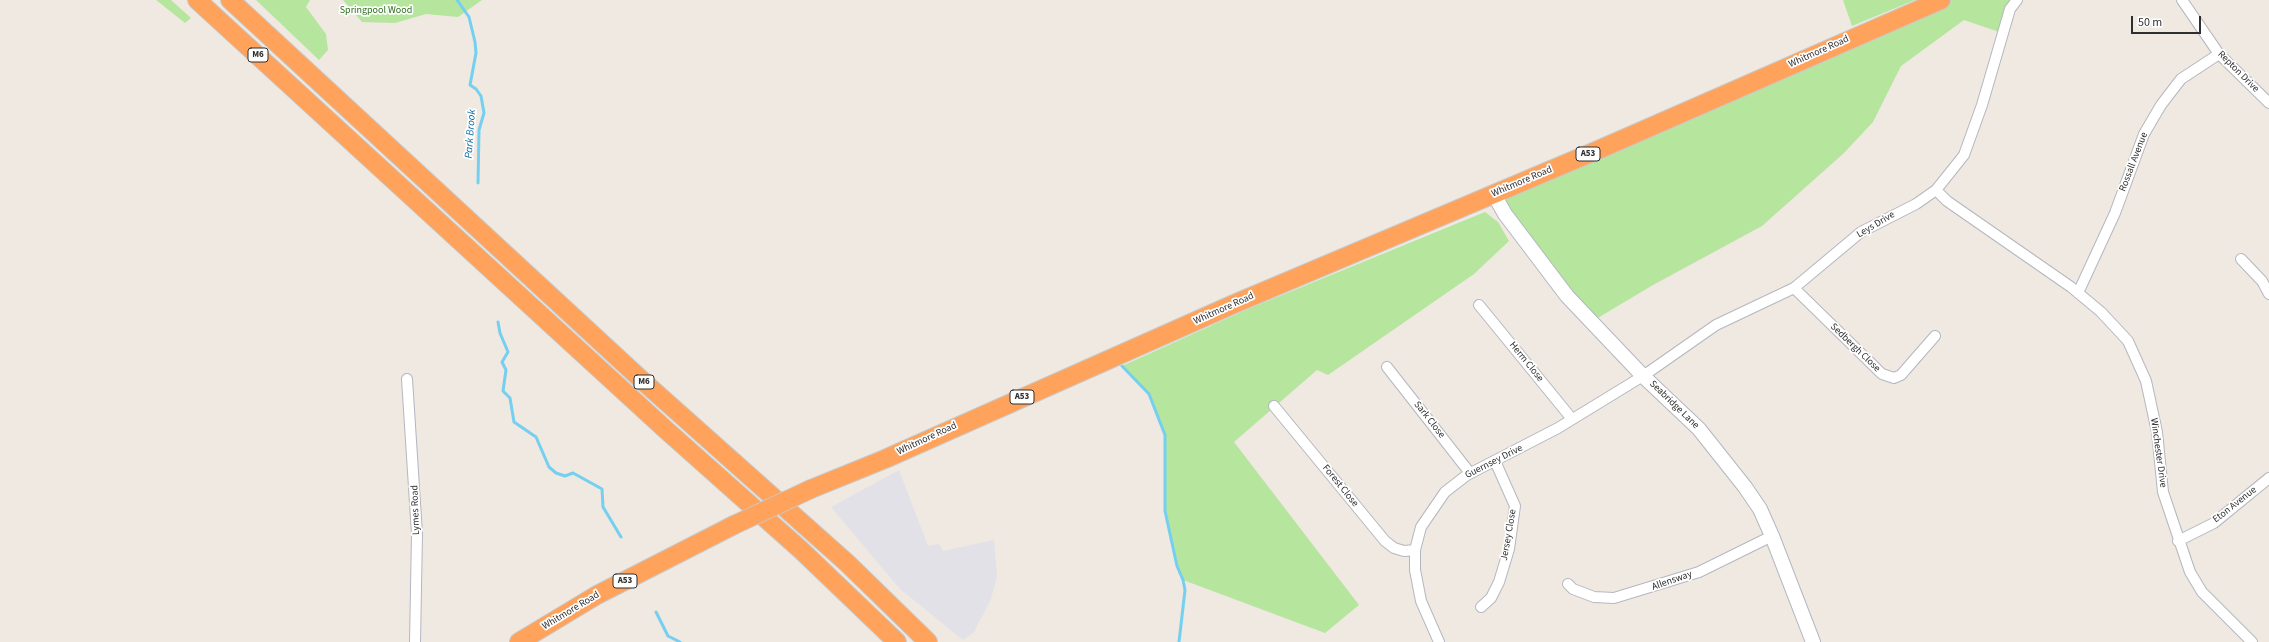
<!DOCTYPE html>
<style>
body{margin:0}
#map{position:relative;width:2269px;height:642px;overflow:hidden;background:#efe9e1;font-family:"Source Sans 3",sans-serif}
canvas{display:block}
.scale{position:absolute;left:2131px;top:16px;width:70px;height:18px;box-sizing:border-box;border:2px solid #2e2e2e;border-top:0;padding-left:5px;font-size:12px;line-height:14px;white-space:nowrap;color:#2e2e2e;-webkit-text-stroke:3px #fff;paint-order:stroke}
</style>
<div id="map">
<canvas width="2269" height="642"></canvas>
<div class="scale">50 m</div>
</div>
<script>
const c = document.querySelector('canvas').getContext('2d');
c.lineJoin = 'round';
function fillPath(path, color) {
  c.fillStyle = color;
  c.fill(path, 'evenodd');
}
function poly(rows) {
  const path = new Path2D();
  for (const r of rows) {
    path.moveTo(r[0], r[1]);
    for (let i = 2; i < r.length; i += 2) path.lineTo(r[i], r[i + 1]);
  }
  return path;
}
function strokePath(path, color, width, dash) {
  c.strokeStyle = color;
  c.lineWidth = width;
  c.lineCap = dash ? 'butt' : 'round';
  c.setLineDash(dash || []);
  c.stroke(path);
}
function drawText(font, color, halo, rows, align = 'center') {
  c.font = font + ' "Source Sans 3",sans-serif';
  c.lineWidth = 3.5;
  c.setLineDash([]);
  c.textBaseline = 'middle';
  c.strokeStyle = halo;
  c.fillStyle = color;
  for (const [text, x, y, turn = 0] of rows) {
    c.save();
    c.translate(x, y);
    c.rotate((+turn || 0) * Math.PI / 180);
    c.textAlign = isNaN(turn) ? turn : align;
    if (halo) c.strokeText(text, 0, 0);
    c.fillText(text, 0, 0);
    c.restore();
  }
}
const industrial = poly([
 [899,470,928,546,939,544,943,551,994,540,997,577,991,599,974,632,963,640,900,589,831,507]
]);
const green = poly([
 [156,0,171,0,191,18,185,23],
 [256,0,310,0,306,7,326,34,328,50,319,60],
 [343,0,482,0,458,17,426,14,395,23,362,22],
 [1843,0,1915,0,1852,26],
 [1941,0,2017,0,2002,33,1964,20,1901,66,1873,122,1844,153,1762,226,1653,285,1591,322,1493,193],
 [1485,212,1498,222,1509,241,1474,274,1328,375,1317,370,1234,442,1359,605,1325,633,1183,580,1177,566,1165,511,1165,435,1149,394,1122,366,1248,309]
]);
const stream = poly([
 [457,0,469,17,475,42,476,53,470,85,476,89,481,96,484,113,479,130,478,183],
 [498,322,500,333,508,352,502,362,506,370,503,391,510,398,514,422,536,437,549,467,556,473,565,476,573,473,602,489,603,507,621,537],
 [1122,366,1149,394,1165,435,1165,511,1177,566,1183,580,1185,590,1179,642],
 [656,612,668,636,680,642]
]);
const street = poly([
 [2182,0,2219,54,2269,103],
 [1936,190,1947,201,2071,287,2101,312,2128,341,2146,381,2157,432,2163,492,2190,572,2202,592,2252,642],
 [2241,259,2262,281,2269,294],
 [1794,288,1882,374,1894,378,1901,375,1935,336],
 [2078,293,2115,213,2144,134,2161,105,2181,79,2219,54],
 [1479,305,1572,419],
 [1387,367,1470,473],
 [407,379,417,534,415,642],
 [1274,406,1385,541,1394,548,1404,551,1415,550],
 [2178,541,2214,523,2269,478],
 [1568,584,1573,589,1594,597,1614,598,1699,572,1772,536],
 [1481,607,1491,598,1499,582,1509,549,1515,506,1495,461],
 [1439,642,1421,601,1415,570,1415,550,1421,527,1445,492,1467,475,1558,428,1643,376,1716,325,1794,288,1861,232,1916,204,1936,190,1964,155,1982,105,2010,9,2017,0]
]);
const secondary = poly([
 [1493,193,1505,214,1567,296,1643,376,1699,429,1745,487,1760,509,1772,536,1813,642]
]);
const highway = poly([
 [197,0,665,429,801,550,897,642],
 [230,0,645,383,847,563,928,642],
 [811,489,885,459,1234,304,1598,150,1941,0],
 [519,642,597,595,734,525]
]);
const highwayBridge = poly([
 [734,525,811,489]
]);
const shields = [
 [258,55,20],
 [1588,154,24],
 [644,382,20],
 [1022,397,24],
 [625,581,24]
];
const shieldNames = [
 ["M6",258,55],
 ["A53",1588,154],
 ["M6",644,382],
 ["A53",1022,397],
 ["A53",625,581]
];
const parkNames = [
 ["Springpool Wood",376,11]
];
const streetNames = [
 ["Whitmore Road",1819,52,-24],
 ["Repton Drive",2238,72,45],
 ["Rossall Avenue",2134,162,-69],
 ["Whitmore Road",1522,182,-23],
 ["Leys Drive",1876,225,-31],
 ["Whitmore Road",1224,309,-24],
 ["Sedbergh Close",1855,348,44],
 ["Herm Close",1526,362,51],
 ["Seabridge Lane",1674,405,44],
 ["Sark Close",1429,420,52],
 ["Whitmore Road",927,439,-25],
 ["Winchester Drive",2158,453,82],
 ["Guernsey Drive",1494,462,-27],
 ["Forest Close",1340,486,51],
 ["Eton Avenue",2235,505,-38],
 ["Lymes Road",416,510,-92],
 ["Jersey Close",1509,535,-80],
 ["Allensway",1672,581,-19],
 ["Whitmore Road",571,611,-31]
];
const waterNames = [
 ["Park Brook",471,134,-86]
];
fillPath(industrial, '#e3e1e8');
fillPath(green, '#b6e59e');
strokePath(stream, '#75cff0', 3);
strokePath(street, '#b4b7c1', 12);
strokePath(secondary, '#b4b7c1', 16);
strokePath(highway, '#c9c9c9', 20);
strokePath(street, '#fff', 10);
strokePath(secondary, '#fff', 14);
strokePath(highway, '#ffa35c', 18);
strokePath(highwayBridge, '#c9c9c9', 20, []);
strokePath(highwayBridge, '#ffa35c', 18);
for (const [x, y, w] of shields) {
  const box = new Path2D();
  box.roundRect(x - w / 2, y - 7, w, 14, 3);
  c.fillStyle = '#fff';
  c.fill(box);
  strokePath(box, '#2e2e2e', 1);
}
drawText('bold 9px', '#2e2e2e', null, shieldNames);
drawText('10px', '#2c6e1b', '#fff', parkNames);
drawText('10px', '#2e2e2e', '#fff', streetNames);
drawText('italic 11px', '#0d6fa3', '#fff', waterNames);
</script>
